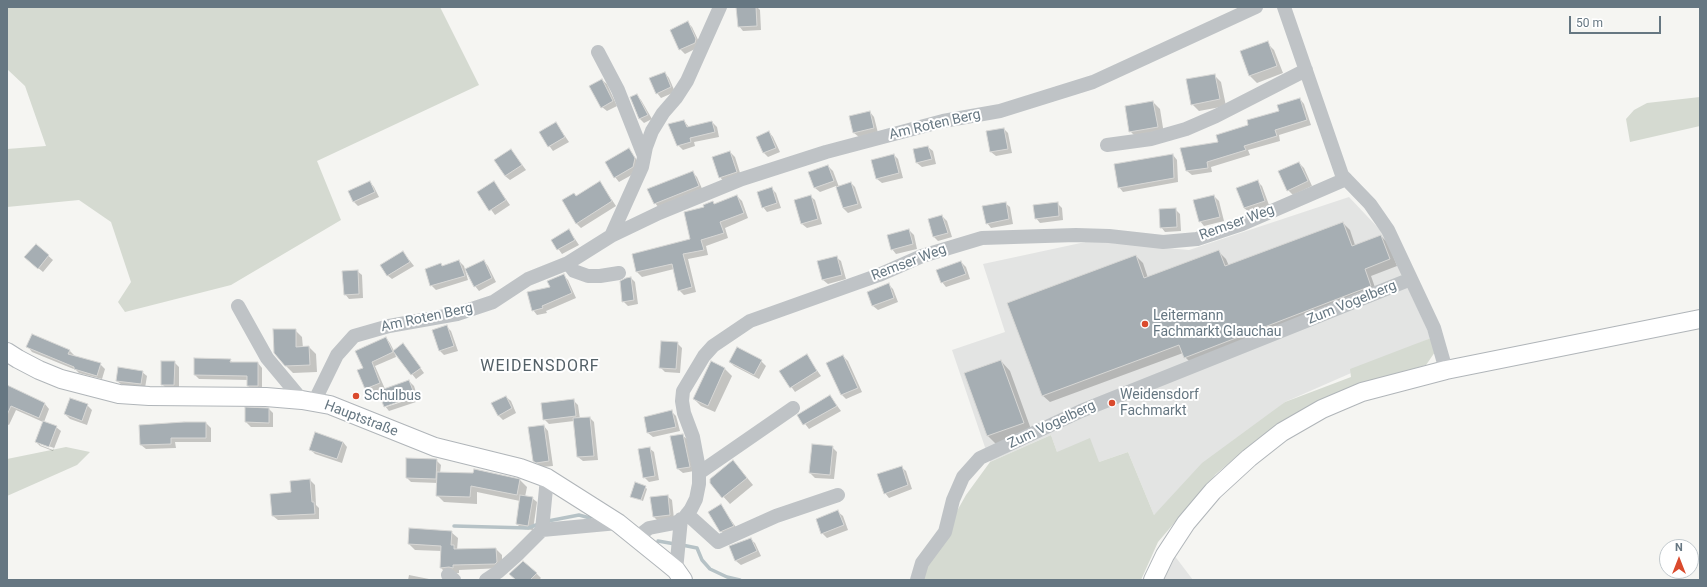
<!DOCTYPE html>
<meta charset="utf-8">
<style>
body{margin:0}
#map{position:relative;width:1707px;height:587px;overflow:hidden;background:#f5f5f2;font-family:Roboto,sans-serif}
canvas{display:block}
.frame{position:absolute;inset:0;border:8px solid #667782;pointer-events:none}
.north{position:absolute;left:1659px;top:539px;width:40px;height:40px;box-sizing:border-box;background:#fff;border:1px solid #c2c9cd;border-radius:50%;rotate:0deg;font-size:11px;font-weight:700;line-height:16px;text-align:center;color:#667782}
.north::after{content:'';display:block;margin:auto;width:14px;height:18px;background:#da4a2d;clip-path:polygon(50% 0,100% 100%,50% 72%,0 100%)}
.scale{position:absolute;left:1569px;top:16px;width:92px;height:18px;box-sizing:border-box;border:2px solid #667782;border-top:0;padding-left:5px;font-size:12px;line-height:14px;white-space:nowrap;color:#667782;-webkit-text-stroke:3px #fff;paint-order:stroke}
</style>
<div id="map">
<canvas width="1707" height="587"></canvas>
<div class="frame"></div>
<div class="north">N</div>
<div class="scale">50 m</div>
</div>
<script>
const c = document.querySelector('canvas').getContext('2d');
c.lineJoin = 'round';
function fillPath(path, color) {
  c.fillStyle = color;
  c.fill(path, 'evenodd');
}
function poly(rows) {
  const path = new Path2D();
  for (const r of rows) {
    path.moveTo(r[0], r[1]);
    for (let i = 2; i < r.length; i += 2) path.lineTo(r[i], r[i + 1]);
  }
  return path;
}
function strokePath(path, color, width, dash) {
  c.strokeStyle = color;
  c.lineWidth = width;
  c.lineCap = dash ? 'butt' : 'round';
  c.setLineDash(dash || []);
  c.stroke(path);
}
function drawText(font, color, halo, rows, align = 'center') {
  c.font = font + ' Roboto,sans-serif';
  c.lineWidth = 4;
  c.setLineDash([]);
  c.textBaseline = 'middle';
  c.strokeStyle = halo;
  c.fillStyle = color;
  for (const [text, x, y, turn = 0] of rows) {
    c.save();
    c.translate(x, y);
    c.rotate((+turn || 0) * Math.PI / 180);
    c.textAlign = isNaN(turn) ? turn : align;
    if (halo) c.strokeText(text, 0, 0);
    c.fillText(text, 0, 0);
    c.restore();
  }
}
const built = poly([
 [1349,197,1383,233,1431,338,1285,402,1154,515,1128,452,1099,462,1057,452,1051,435,990,462,952,350,1005,332,983,264,1090,241,1189,250],
 [1174,555,1193,580,1161,580]
]);
const green = poly([
 [7,7,440,7,479,85,317,161,341,220,231,285,125,312,118,302,131,282,111,222,79,200,7,207,7,149,46,146,25,86,7,69],
 [1700,97,1700,126,1630,142,1626,119,1634,110,1647,103],
 [1431,338,1435,352,1426,365,1359,385,1296,413,1259,438,1216,474,1158,542,1141,580,922,580,923,571,966,495,990,462,1051,435,1057,452,1090,438,1099,462,1128,452,1154,515,1202,463,1285,402,1351,377,1350,369],
 [66,447,90,452,77,465,7,496,7,459]
]);
const shadow = poly([
 [737,7,757,7,760,10,761,30,743,31,739,26],
 [688,23,692,27,700,44,699,47,685,54,680,49],
 [1267,43,1274,50,1283,73,1257,83,1250,76,1241,52],
 [665,73,669,78,675,92,661,98,657,93],
 [1214,75,1221,82,1226,106,1199,111,1192,104],
 [602,80,607,84,617,106,607,111,602,107],
 [636,95,641,100,652,119,644,123,640,119],
 [1300,99,1304,104,1311,125,1279,135,1280,141,1248,150,1250,155,1211,167,1212,172,1192,175,1187,171,1219,143,1249,126,1280,111],
 [1153,102,1160,109,1164,134,1137,138,1130,131],
 [870,112,874,117,878,133,859,137,854,133,851,117],
 [684,121,689,127,712,122,717,127,719,137,694,142,695,146,683,150,678,145],
 [556,123,569,142,553,151,540,133],
 [1004,129,1008,133,1012,153,996,156,991,152],
 [769,132,773,137,780,152,768,157,764,153],
 [928,147,933,151,936,164,922,167,917,163],
 [629,149,639,163,637,172,619,182,615,177],
 [511,150,526,170,510,180,505,176],
 [730,152,735,157,741,176,724,182,720,177],
 [894,155,898,159,903,178,882,183,877,179,872,160],
 [1173,155,1177,160,1178,182,1123,192,1119,187],
 [1299,163,1304,168,1312,186,1293,195,1288,190],
 [828,166,833,171,839,187,851,183,855,187,862,208,848,213,843,208,836,186,820,192,815,188,810,172],
 [693,173,697,177,703,191,659,208,655,203],
 [1257,181,1262,186,1269,205,1249,212,1244,208],
 [370,182,374,187,379,197,358,206,354,202],
 [494,182,510,205,495,215,478,192],
 [600,182,616,206,581,228,576,223,576,197],
 [771,188,776,193,781,208,767,212,763,207],
 [737,196,742,201,748,218,725,228,728,238,706,246,708,255,688,259,696,292,684,295,679,290,674,269,642,277,637,272,633,254,691,240,705,207,713,202,715,205],
 [810,196,815,200,822,224,807,228,802,224],
 [1214,196,1219,201,1224,221,1204,226,1200,221],
 [1005,203,1010,207,1013,224,991,228,987,223],
 [1057,203,1062,208,1063,220,1040,223,1036,218],
 [1175,209,1180,214,1181,231,1165,232,1161,227],
 [942,216,947,221,952,237,938,241,934,237,929,220],
 [1343,223,1350,230,1355,245,1381,236,1388,243,1397,266,1371,276,1377,293,1192,364,1185,357,1183,353,1050,402,1042,395,1136,256,1143,263,1148,278,1219,252,1226,259,1229,266],
 [569,230,579,245,562,254,552,240],
 [909,230,914,235,917,249,896,254,892,249],
 [36,245,53,260,43,272,30,261],
 [403,252,414,266,392,279,387,275],
 [836,257,841,261,846,279,828,284,823,280],
 [459,261,464,266,468,280,436,290,431,285,441,265,443,266],
 [484,261,488,266,496,282,479,291,475,286],
 [961,262,966,267,970,279,946,287,942,282],
 [357,271,362,275,363,298,349,299,345,294],
 [563,275,568,280,576,298,546,311,547,313,537,315,533,310],
 [631,278,635,282,638,304,628,306,623,301],
 [888,284,893,289,898,302,878,310,873,306,868,292],
 [446,326,451,331,458,351,444,355,440,351],
 [295,330,302,337,303,348,309,347,316,354,317,372,293,373,285,365],
 [386,338,390,343,394,351,407,349,424,373,416,379,395,353,396,357,375,366,385,389,409,381,414,386,417,395,386,405,386,407,417,397,419,401,389,411,385,406,379,390,370,393,365,389,358,371,364,369],
 [677,343,682,348,680,373,665,372,660,367],
 [28,347,69,350,74,355,73,357,100,364,105,369,102,379,79,373,76,370,32,352],
 [737,348,761,361,766,366,759,379,734,366,730,362],
 [807,356,821,376,795,392,781,372],
 [843,356,848,361,862,392,846,399,842,395],
 [230,360,233,363,258,363,262,368,262,390,253,390,248,386,248,380,199,379,195,375],
 [1001,361,1010,371,1032,432,997,445,988,436,965,374],
 [174,362,179,367,179,389,167,389,162,384],
 [711,363,725,369,732,376,715,412,701,406,694,399],
 [142,372,147,376,145,388,122,385,117,381],
 [7,387,45,404,49,409,44,422,56,427,61,431,53,451,40,446,36,442,43,422,16,410,9,425,7,424],
 [40,443,54,448,53,450,40,445],
 [830,396,841,411,809,429,799,416],
 [506,397,511,401,516,413,503,420,498,415],
 [573,400,578,405,580,419,590,418,594,422,598,460,583,461,578,457,574,421,549,424,544,419],
 [87,405,92,410,87,425,70,419,65,414],
 [269,409,273,413,273,427,251,427,246,422],
 [672,412,676,416,680,431,653,437,648,433],
 [206,423,211,428,211,442,175,442,176,448,146,449,141,445,140,426],
 [544,426,548,431,553,466,542,467,534,461],
 [682,435,687,439,694,471,683,473,678,469],
 [343,442,347,447,342,463,315,454,310,449],
 [832,447,837,452,834,479,815,478,810,473],
 [649,448,654,452,659,480,649,482,644,477],
 [436,460,441,465,440,473,520,480,527,487,525,497,532,498,537,502,533,530,522,529,517,524,520,501,477,492,477,504,444,502,437,495,438,483,411,482,407,478],
 [901,467,906,471,912,489,889,498,885,493],
 [740,469,753,485,730,504,711,483],
 [310,480,315,485,316,505,319,508,319,519,278,520,273,516,292,493],
 [645,487,647,489,643,501,631,496],
 [667,496,672,500,674,519,659,522,654,517,652,498],
 [721,506,738,530,726,536,721,531],
 [838,512,843,516,848,530,827,538,822,533],
 [451,532,458,538,457,550,496,549,502,555,502,568,459,570,459,573,447,574,441,568,442,551,415,550,409,544],
 [750,539,755,543,761,556,741,565,736,561,731,547],
 [536,573,541,578,539,580,517,580],
 [409,575,434,580,408,580]
]);
const stream = poly([
 [548,521,579,515,590,518],
 [454,526,528,528,536,525],
 [658,541,675,544],
 [682,545,697,548,702,560,710,569,727,577,740,580]
]);
const building = poly([
 [736,7,756,7,757,26,738,27,736,7],
 [688,21,696,39,695,43,679,50,670,30,688,21],
 [1268,41,1277,66,1249,76,1240,51,1268,41],
 [665,72,671,87,656,94,649,78,665,72],
 [1215,74,1220,99,1191,105,1186,79,1215,74],
 [602,79,613,101,601,108,589,86,602,79],
 [637,94,648,115,639,119,630,97,637,94],
 [1300,98,1307,120,1275,130,1277,136,1244,146,1246,150,1207,162,1208,168,1186,171,1180,148,1218,142,1216,135,1248,125,1247,120,1279,111,1277,105,1300,98],
 [1153,101,1158,127,1129,132,1125,106,1153,101],
 [870,111,874,128,853,133,849,116,870,111],
 [684,120,687,127,712,121,715,132,690,138,691,142,677,146,668,124,684,120],
 [556,122,565,137,548,147,539,132,556,122],
 [1004,128,1008,149,990,152,986,131,1004,128],
 [769,131,776,148,763,153,756,137,769,131],
 [928,146,932,159,916,163,913,149,928,146],
 [629,148,635,158,633,167,614,178,605,162,629,148],
 [511,149,522,165,505,176,494,160,511,149],
 [730,151,737,172,719,178,712,157,730,151],
 [894,154,899,173,876,179,871,160,894,154],
 [1173,154,1174,178,1118,188,1114,164,1173,154],
 [1299,162,1308,181,1287,191,1278,171,1299,162],
 [828,165,834,181,814,188,808,172,828,165],
 [693,171,699,186,654,204,647,189,693,171],
 [1258,180,1265,201,1244,208,1236,188,1258,180],
 [370,181,375,192,353,202,348,191,370,181],
 [494,181,506,200,489,211,477,192,494,181],
 [600,181,612,201,576,224,562,200,574,193,576,196,600,181],
 [851,182,858,204,843,208,836,187,851,182],
 [772,187,777,203,762,208,757,192,772,187],
 [737,195,744,213,720,222,724,233,701,240,704,250,683,254,692,287,678,291,672,264,636,272,632,254,690,239,684,212,704,207,703,205,713,201,714,204,737,195],
 [811,195,818,219,801,224,794,200,811,195],
 [1214,195,1220,217,1199,222,1193,200,1214,195],
 [1006,202,1009,219,986,224,982,206,1006,202],
 [1058,202,1059,216,1035,219,1033,205,1058,202],
 [1176,208,1177,227,1160,228,1159,209,1176,208],
 [942,215,948,233,933,237,928,219,942,215],
 [1343,222,1352,246,1381,235,1382,238,1390,259,1365,269,1371,286,1184,358,1179,345,1042,396,1007,303,1136,255,1144,278,1219,250,1225,266,1343,222],
 [569,229,575,240,557,250,551,240,569,229],
 [909,229,913,244,891,250,887,235,909,229],
 [36,244,49,255,38,269,24,257,36,244],
 [403,251,410,262,387,276,380,265,403,251],
 [837,256,842,275,822,280,817,261,837,256],
 [459,260,465,276,430,286,425,269,441,263,442,266,459,260],
 [484,260,492,278,474,287,465,269,484,260],
 [961,261,966,274,941,283,936,270,961,261],
 [358,270,359,294,344,295,342,271,358,270],
 [564,274,572,293,542,306,543,308,532,311,527,292,550,287,547,281,564,274],
 [631,277,634,300,622,302,620,281,626,278,631,277],
 [889,283,894,298,872,306,867,292,889,283],
 [447,325,454,346,439,351,432,330,447,325],
 [273,329,296,329,296,347,309,346,310,365,285,366,274,353,273,329],
 [32,334,70,350,68,354,101,363,97,376,74,369,74,367,26,347,32,334],
 [386,337,393,352,372,362,380,383,365,389,357,370,363,368,355,351,386,337],
 [661,341,678,342,676,369,659,368,661,341],
 [403,343,421,368,411,375,393,351,403,343],
 [737,347,762,360,754,375,729,362,737,347],
 [807,354,817,371,790,388,779,371,807,354],
 [843,355,858,388,841,395,826,363,843,355],
 [194,358,231,359,230,362,258,362,258,386,247,386,247,376,194,375,194,358],
 [1001,360,1024,423,987,436,964,373,1001,360],
 [161,361,175,361,174,385,161,385,161,361],
 [711,361,725,368,708,406,693,399,711,361],
 [118,367,143,371,141,384,116,381,118,367],
 [409,380,415,396,384,407,378,391,409,380],
 [7,385,45,403,39,418,11,406,7,415,7,385],
 [830,395,837,406,803,425,797,415,830,395],
 [506,396,512,408,498,416,491,403,506,396],
 [70,398,88,404,82,421,64,414,70,398],
 [574,399,576,416,543,420,541,403,574,399],
 [245,407,269,408,269,423,245,422,245,407],
 [672,410,676,427,647,433,644,417,672,410],
 [590,417,594,456,577,457,573,418,590,417],
 [43,421,57,426,49,447,35,442,43,421],
 [184,422,206,422,206,438,171,438,171,444,140,445,139,425,184,422],
 [544,425,549,461,536,463,533,461,528,427,544,425],
 [315,432,343,442,337,459,309,450,315,432],
 [683,434,690,467,677,469,670,436,683,434],
 [812,444,833,446,830,475,809,473,812,444],
 [650,447,655,476,643,478,638,449,650,447],
 [406,458,437,459,436,479,406,478,406,458],
 [733,460,747,478,722,498,710,483,710,479,733,460],
 [902,466,908,485,884,494,877,474,902,466],
 [474,469,520,479,517,495,471,486,470,497,436,496,437,472,473,473,474,469],
 [310,479,312,502,314,502,315,514,272,516,270,494,291,492,290,481,310,479],
 [635,482,646,486,641,500,630,497,635,482],
 [520,495,533,497,528,526,516,524,520,495],
 [668,495,670,515,653,517,650,497,668,495],
 [721,504,734,526,720,532,708,512,721,504],
 [838,510,844,525,821,534,816,519,838,510],
 [409,528,452,531,451,545,454,545,454,549,496,548,497,562,495,564,453,565,453,568,449,567,440,568,441,546,408,544,409,528],
 [751,538,757,551,735,561,729,546,751,538],
 [523,561,537,573,530,580,516,580,509,574,523,561]
]);
const minor = poly([
 [1284,7,1342,175,1370,204,1388,230,1434,328,1446,370],
 [598,52,618,90,644,156],
 [1107,145,1151,139,1186,129,1216,116,1306,70],
 [611,236,642,167,646,147,652,131,663,113,676,98,687,81,720,7],
 [568,263,574,271,588,276,600,276,619,273],
 [238,306,267,358,302,400],
 [314,402,337,355,354,336,389,326,457,314,493,302,528,279,568,263,611,236,659,213,742,179,826,152,943,121,1000,111,1093,82,1256,7],
 [699,473,793,408],
 [687,514,718,542,776,516,838,495],
 [542,530,618,523],
 [636,538,649,528,675,523,684,518,691,509,696,499,699,484,699,469,693,437,684,413,682,401,683,391,704,356,713,346,750,321,879,275,922,256,982,238,1076,235,1109,236,1163,242,1197,239,1242,224,1346,179],
 [676,570,681,519],
 [448,575,454,580],
 [486,580,498,572,516,556,542,530,547,478],
 [917,580,922,563,945,532,953,500,963,477,980,458,1081,411,1411,279]
]);
const major = poly([
 [7,352,18,359,39,370,61,379,119,394,149,396,266,397,302,400,330,405,435,447,520,468,547,478,618,523,665,561,676,570,683,580],
 [1153,580,1165,555,1186,523,1213,491,1249,458,1282,432,1322,409,1362,392,1446,370,1700,319]
]);
const markers = [
 [1145,324,4,"#da4a2d"],
 [356,396,4,"#da4a2d"],
 [1112,403,4,"#da4a2d"]
];
const streetNames = [
 ["Am Roten Berg",935,125,-13],
 ["Remser Weg",1237,223,-20],
 ["Remser Weg",909,263,-21],
 ["Zum Vogelberg",1352,303,-22],
 ["Am Roten Berg",427,318,-12],
 ["Hauptstraße",361,419,21],
 ["Zum Vogelberg",1052,425,-25]
];
const poiNames = [
 ["Leitermann",1153,316],
 ["Fachmarkt Glauchau",1153,332],
 ["Weidensdorf",1120,395],
 ["Fachmarkt",1120,411],
 ["Schulbus",364,396]
];
const quarterNames = [
 ["WEIDENSDORF",540,367]
];
fillPath(built, '#e3e4e3');
fillPath(green, '#d5dad1');
fillPath(shadow, '#0003');
strokePath(stream, '#b6c2c6', 3.5);
fillPath(building, '#a6aeb3');
strokePath(building, '#d7d7d5', 1);
strokePath(major, '#b0b5b9', 20);
strokePath(minor, '#bfc3c6', 14);
strokePath(major, '#fff', 18);
for (const [x, y, r, color] of markers) {
  const dot = new Path2D();
  dot.arc(x, y, r, 0, 2 * Math.PI);
  c.fillStyle = color;
  c.fill(dot);
  strokePath(dot, '#fff', 1.5);
}
drawText('14px', '#667782', '#fff', streetNames);
drawText('14px', '#667782', '#fff', poiNames, 'left');
c.letterSpacing = '1px';
drawText('16px', '#536067', '#fff', quarterNames);
c.letterSpacing = '0px';
</script>
